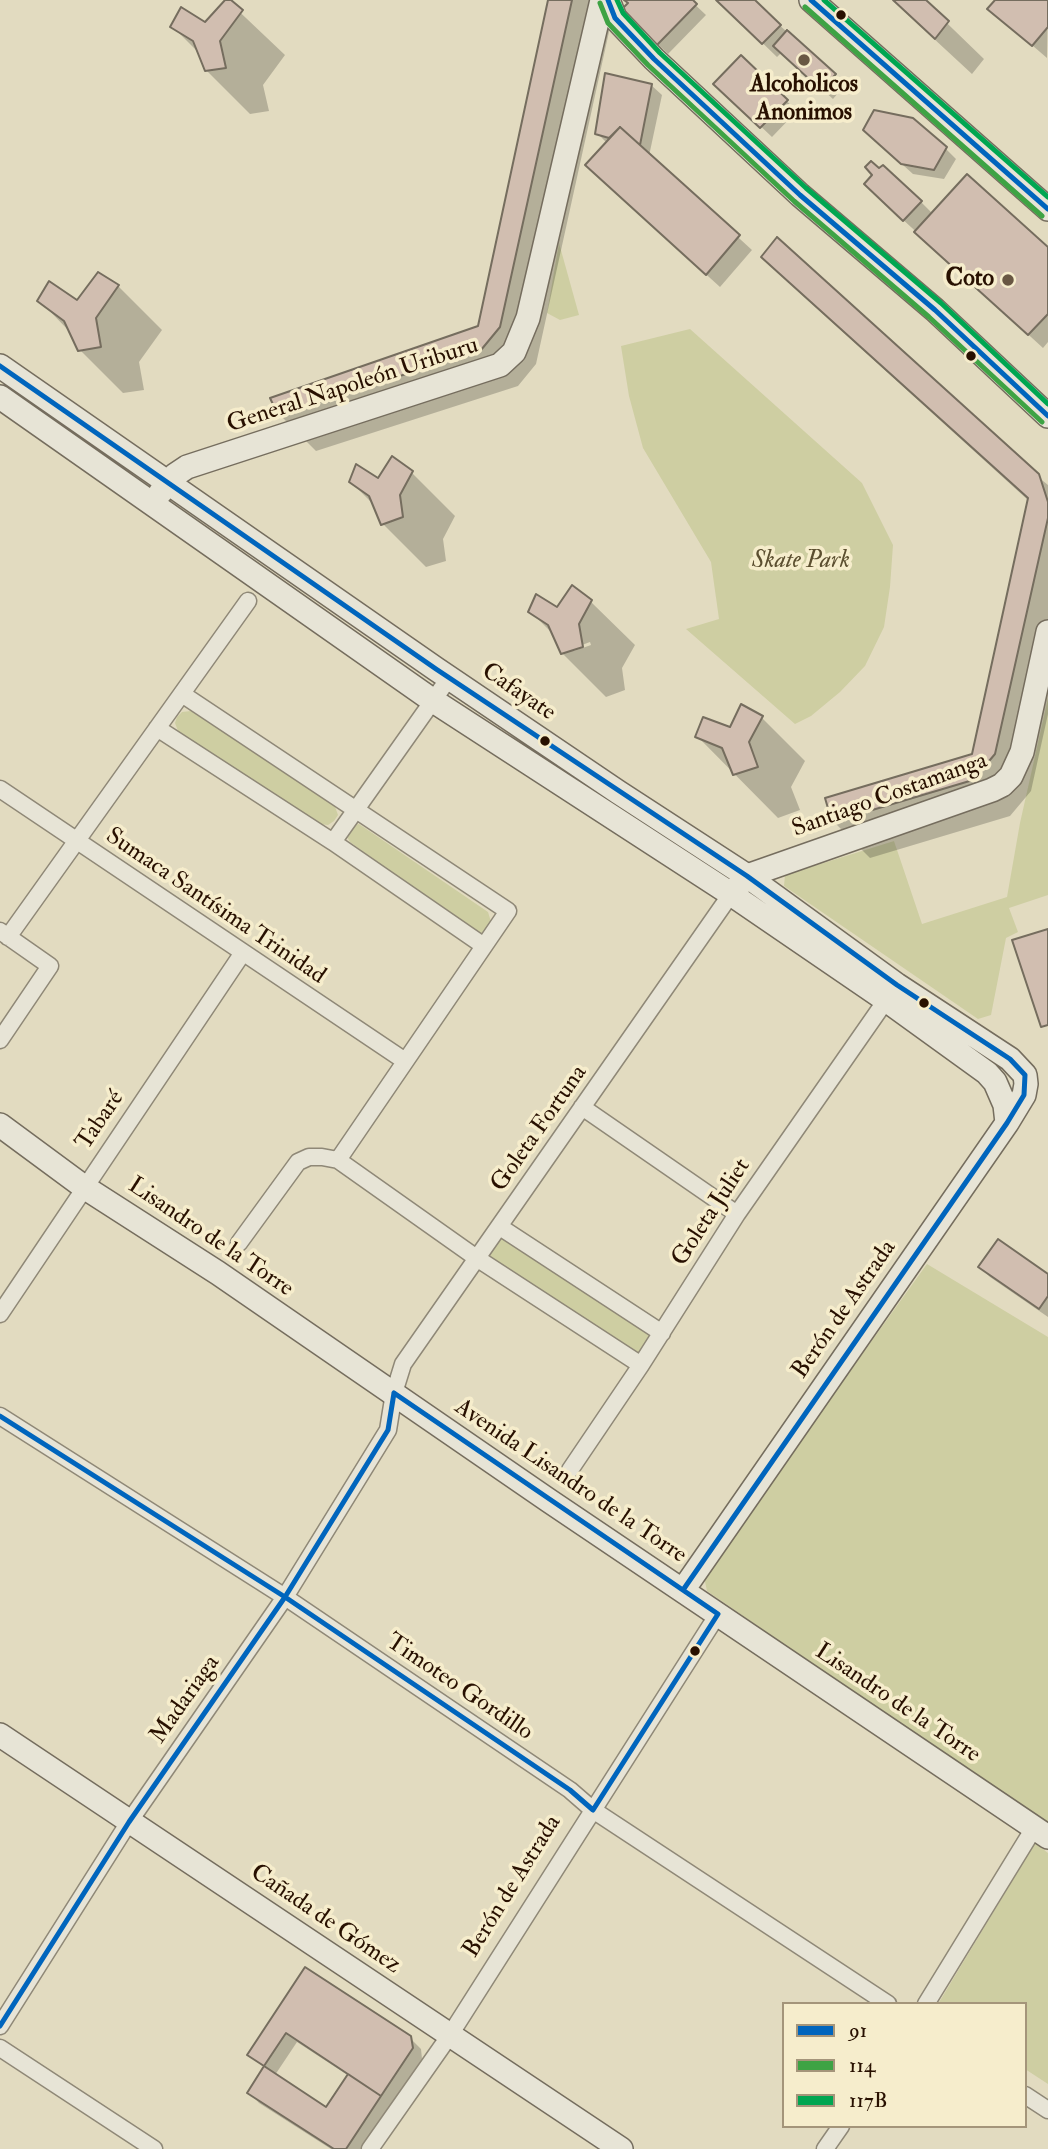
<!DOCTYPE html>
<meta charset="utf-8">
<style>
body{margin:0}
#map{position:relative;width:1048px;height:2149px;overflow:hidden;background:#e2dbc0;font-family:"IM FELL Double Pica",serif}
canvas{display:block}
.legend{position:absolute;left:782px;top:2002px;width:245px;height:126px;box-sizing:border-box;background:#f6edcc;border:2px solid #a4957a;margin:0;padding:9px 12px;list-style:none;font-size:21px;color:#281000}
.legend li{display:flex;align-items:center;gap:14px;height:35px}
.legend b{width:35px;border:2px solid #a4957a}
</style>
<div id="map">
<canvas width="1048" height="2149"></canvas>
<ul class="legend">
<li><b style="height:9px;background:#0065bd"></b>91</li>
<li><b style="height:9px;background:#3ea344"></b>114</li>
<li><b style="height:9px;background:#00a651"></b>117B</li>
</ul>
</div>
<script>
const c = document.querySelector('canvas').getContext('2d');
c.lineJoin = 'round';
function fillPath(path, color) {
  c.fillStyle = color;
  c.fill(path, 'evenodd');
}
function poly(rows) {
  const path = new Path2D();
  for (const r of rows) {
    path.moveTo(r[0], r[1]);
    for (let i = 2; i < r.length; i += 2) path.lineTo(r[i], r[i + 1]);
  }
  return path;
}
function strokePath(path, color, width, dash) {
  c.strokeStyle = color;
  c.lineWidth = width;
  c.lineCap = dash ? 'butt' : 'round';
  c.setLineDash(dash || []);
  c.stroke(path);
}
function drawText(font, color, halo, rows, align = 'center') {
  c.font = font + ' "IM FELL Double Pica",serif';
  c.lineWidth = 7;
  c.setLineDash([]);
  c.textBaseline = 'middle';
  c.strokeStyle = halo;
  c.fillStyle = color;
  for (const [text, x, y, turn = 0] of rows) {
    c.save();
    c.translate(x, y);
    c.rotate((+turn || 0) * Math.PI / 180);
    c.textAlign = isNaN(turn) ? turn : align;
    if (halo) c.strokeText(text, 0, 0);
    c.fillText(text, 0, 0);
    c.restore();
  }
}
const green = poly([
 [559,243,579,315,560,320,547,313],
 [690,329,862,483,893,545,890,587,884,627,865,666,840,692,811,716,795,724,686,629,719,619,711,562,643,448,629,396,621,346],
 [1048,698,1048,895,1009,908,1018,932,1006,938,991,1015,978,1019,784,886,785,875,894,841,922,924,1007,897,1020,823],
 [191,711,333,801,338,815,334,821,328,825,319,824,178,731,175,723,177,717,182,712],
 [359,824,488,912,492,925,482,935,476,934,350,842,346,835,353,825],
 [500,1227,662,1333,641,1365,478,1259],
 [927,1264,1048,1337,1048,1827,707,1591,704,1577,714,1560],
 [1035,1843,1048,1853,1048,2084,1025,2069,1025,2004,938,2004]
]);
const shadow = poly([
 [227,0,285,55,263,85,269,111,250,114,206,70,200,54,172,26,205,25],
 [550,0,616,0,536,364,518,386,316,451,279,414,480,328],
 [625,0,690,0,706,15,668,54,623,10,630,4],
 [718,0,752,0,845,85,833,99,782,52,777,57],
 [892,0,923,0,984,59,972,74],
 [997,0,1048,0,1047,58,990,9],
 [741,57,797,111,772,137,716,84],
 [651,85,662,95,649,156,752,250,720,287,601,179,607,143,597,133],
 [875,140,946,149,956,159,944,179,913,174],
 [876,195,921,202,933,214,1048,250,1048,342,1043,348],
 [764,257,1048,485,1048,714,1031,791,1010,816,870,858,833,821,974,756,1029,501,800,293],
 [98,274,118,286,162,330,139,362,144,390,123,393,80,350,72,334,39,300,77,302],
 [411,472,455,516,443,539,446,561,426,567,383,524,375,506,351,482,378,480],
 [591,602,635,645,622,668,625,690,606,697,562,653,555,636,530,611,558,609],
 [590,642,591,645,574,651,574,648],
 [761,717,805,761,791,787,800,810,778,818,697,736,730,730],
 [980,1267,1048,1276,1048,1317,990,1277],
 [306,1970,410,2038,421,2049,422,2059,363,2149,331,2149,259,2103,249,2092,265,2068,249,2055],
 [297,2042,349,2076,327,2109,275,2075]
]);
const building = poly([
 [225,0,231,0,243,10,220,41,226,68,205,71,193,41,170,27,181,7,205,22,225,0],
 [548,0,572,0,500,327,481,350,278,415,270,398,478,326,548,0],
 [624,0,693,0,697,4,657,45,621,10,628,3,624,0],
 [716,0,755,0,781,25,762,44,716,0],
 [893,0,926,0,949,21,935,39,893,0],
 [995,0,1048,0,1048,27,1032,46,987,9,995,0],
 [787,30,836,74,821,90,773,46,787,30],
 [741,55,788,100,760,128,713,84,741,55],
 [605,73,652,84,640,145,620,127,609,138,595,134,605,73],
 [874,110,913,118,947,147,934,170,901,164,863,130,874,110],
 [620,127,740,235,706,275,585,165,620,127],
 [871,161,879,168,883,165,922,201,903,221,864,184,872,175,865,167,871,161],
 [967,174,1048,247,1048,314,1028,335,914,232,967,174],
 [777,237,1039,474,1048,502,1048,518,995,754,973,780,832,822,825,798,972,754,1028,498,761,257,777,237],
 [98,272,119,285,96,318,101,347,78,351,64,321,37,301,49,281,77,300,98,272],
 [392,456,413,471,400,495,403,517,381,525,369,496,349,482,356,464,378,478,392,456],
 [572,585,592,600,579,624,583,647,561,654,548,625,528,612,536,594,557,607,572,585],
 [741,704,763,716,749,742,758,767,733,775,722,748,695,737,703,717,730,727,741,704],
 [1048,929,1048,1025,1041,1027,1012,940,1048,929],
 [998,1239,1048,1274,1048,1296,1039,1309,978,1267,998,1239],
 [305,1967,411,2036,413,2048,381,2096,286,2033,264,2066,247,2055,305,1967],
 [264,2066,326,2107,348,2074,381,2096,346,2149,334,2149,247,2093,264,2066]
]);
const street = poly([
 [182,694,508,911,338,1160],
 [157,728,333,842,484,946],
 [0,789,405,1061],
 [333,842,449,678],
 [0,931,50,966,0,1040],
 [8,937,248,601],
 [582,1107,737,1214],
 [500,1227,662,1333],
 [239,1243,298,1162,309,1157,322,1157,338,1160,478,1259,641,1365],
 [0,1314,242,954],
 [0,1416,285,1597,570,1790,593,1810,888,2004],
 [570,1470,641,1365,737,1214,891,993],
 [926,2004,1034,1828],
 [0,2026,129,1822,285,1597,388,1430,394,1393,403,1364,731,894],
 [0,2048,154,2149],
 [1025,2095,1048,2110],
 [370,2149,450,2035,718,1614],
 [825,2149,841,2126]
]);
const secondary = poly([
 [608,0,615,18,654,59,800,195,935,310,1048,416],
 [811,0,1048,209],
 [0,366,436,669,618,792,747,876,897,985,1010,1059,1025,1075,1026,1084,1024,1095,1007,1123,683,1590],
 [0,397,432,700,731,894,886,1000,987,1073,995,1082,1005,1105,1007,1123],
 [160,493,175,475,187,467,500,365,514,352,528,318,602,0],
 [739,885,747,876,992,790,1002,785,1011,776,1022,752,1048,632],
 [0,1125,84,1187,218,1273,548,1500,1048,1837],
 [0,1735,621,2149]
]);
const bus1 = poly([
 [608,0,615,18,654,59,800,195,935,310,1048,416],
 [811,0,1048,209],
 [0,366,436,669,747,876,897,985,1010,1059,1025,1075,1024,1095,1007,1123,683,1590],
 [394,1393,718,1614,593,1810,570,1790,285,1597,388,1430,394,1393],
 [0,1416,285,1597],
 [0,2026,129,1822,285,1597]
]);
const bus2 = poly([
 [600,3,608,23,648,65,794,201,929,317,1042,422],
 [805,7,1042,216]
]);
const bus3 = poly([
 [617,0,623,13,660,53,806,188,941,303,1048,404],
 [824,0,1048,197]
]);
const markers = [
 [841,15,6,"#281000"],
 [804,60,7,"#695743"],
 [1008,280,7,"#695743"],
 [971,356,6,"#281000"],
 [545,741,6,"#281000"],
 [924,1003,6,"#281000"],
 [695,1651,6,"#281000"]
];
const poiNames = [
 ["Alcoholicos",804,86],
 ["Anonimos",804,114],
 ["Coto",994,280,"right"]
];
const streetNames = [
 ["General Napoleón Uriburu",353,386,-18],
 ["Cafayate",518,693,34],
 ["Santiago Costamanga",890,796,-20],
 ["Sumaca Santísima Trinidad",215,907,34],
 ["Tabaré",101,1121,-56],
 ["Goleta Fortuna",540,1129,-55],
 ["Goleta Juliet",712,1213,-57],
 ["Lisandro de la Torre",210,1238,34],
 ["Berón de Astrada",845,1310,-55],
 ["Avenida Lisandro de la Torre",570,1482,34],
 ["Timoteo Gordillo",459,1688,34],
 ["Madariaga",186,1700,-55],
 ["Lisandro de la Torre",897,1704,34],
 ["Berón de Astrada",513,1887,-58],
 ["Cañada de Gómez",325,1920,34]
];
const parkNames = [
 ["Skate Park",801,562]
];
fillPath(green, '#cecea2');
fillPath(shadow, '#0003');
fillPath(building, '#d1beb0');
strokePath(building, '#756d5e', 2);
strokePath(street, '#8f8877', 19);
strokePath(secondary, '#756d5e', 26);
strokePath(street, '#e7e4d6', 16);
strokePath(secondary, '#e7e4d6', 23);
strokePath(bus1, '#0065bd', 5);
strokePath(bus2, '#3ea344', 5);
strokePath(bus3, '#00a651', 5);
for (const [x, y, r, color] of markers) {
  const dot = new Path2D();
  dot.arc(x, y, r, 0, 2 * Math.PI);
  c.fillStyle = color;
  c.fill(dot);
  strokePath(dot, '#f6edcc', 2.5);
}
drawText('bold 24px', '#281000', '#f6edcc', poiNames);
drawText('24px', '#281000', '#f6edcc', streetNames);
drawText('italic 24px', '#5c4f30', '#f6edcc', parkNames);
</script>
